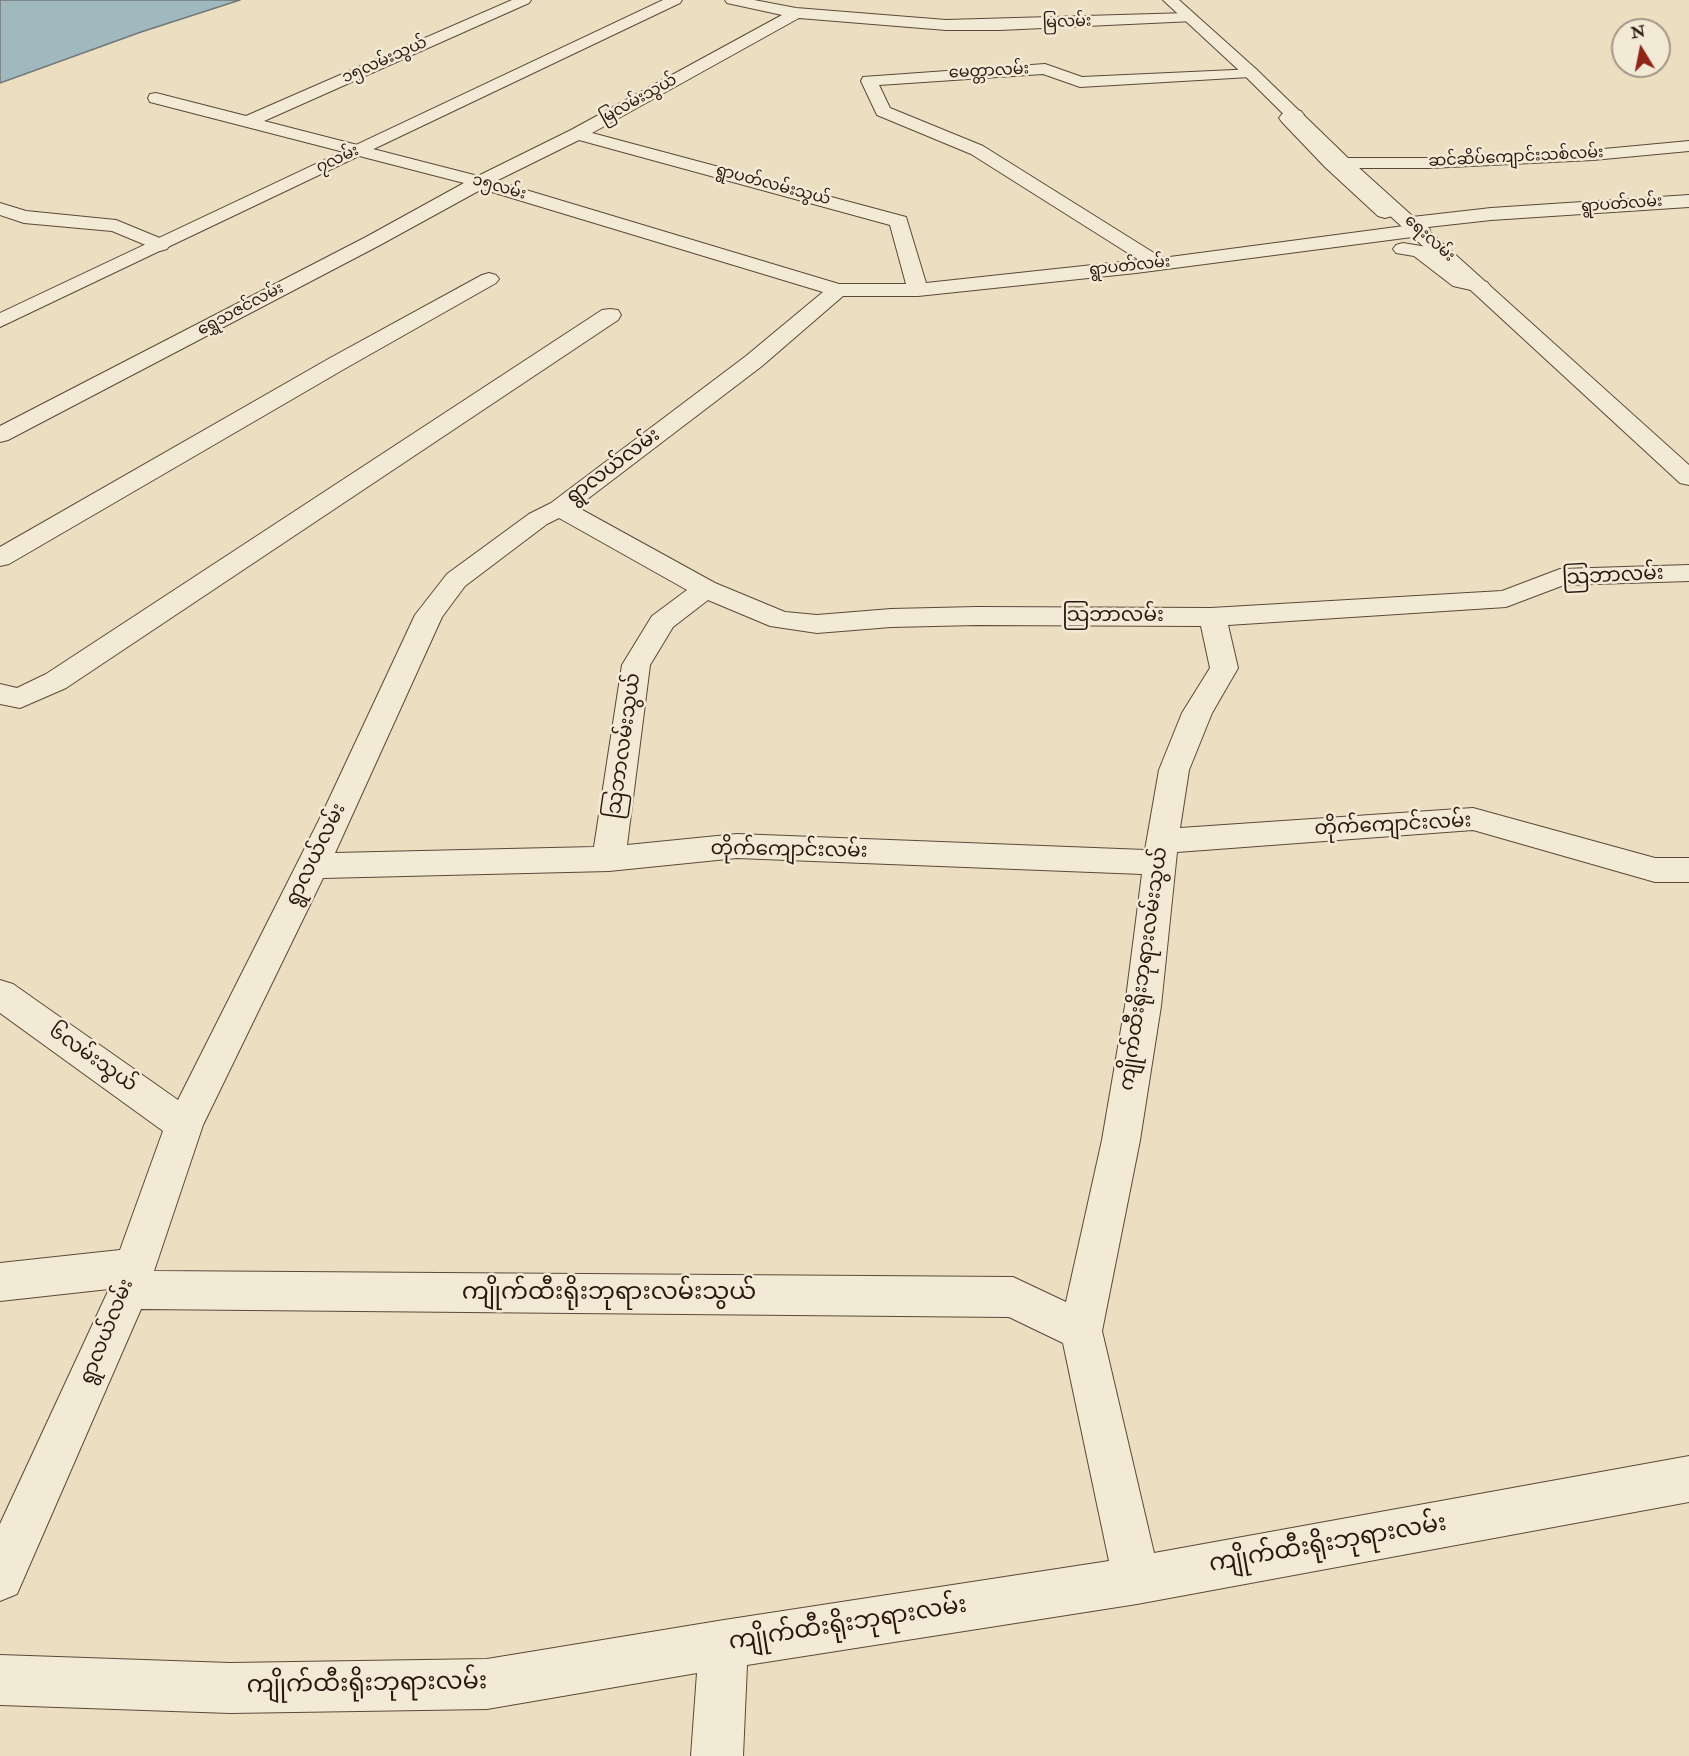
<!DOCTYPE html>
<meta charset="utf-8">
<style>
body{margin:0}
#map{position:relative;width:1689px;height:1756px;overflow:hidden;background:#ecdec0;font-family:"IM FELL Double Pica",serif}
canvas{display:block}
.north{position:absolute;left:1611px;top:18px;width:60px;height:60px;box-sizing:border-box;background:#f3ead6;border:2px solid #a39686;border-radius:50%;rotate:350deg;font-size:16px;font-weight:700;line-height:24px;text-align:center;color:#2a170e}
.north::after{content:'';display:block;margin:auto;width:21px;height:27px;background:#8f2418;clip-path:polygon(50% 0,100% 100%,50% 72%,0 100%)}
</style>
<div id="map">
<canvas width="1689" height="1756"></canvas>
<div class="north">N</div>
</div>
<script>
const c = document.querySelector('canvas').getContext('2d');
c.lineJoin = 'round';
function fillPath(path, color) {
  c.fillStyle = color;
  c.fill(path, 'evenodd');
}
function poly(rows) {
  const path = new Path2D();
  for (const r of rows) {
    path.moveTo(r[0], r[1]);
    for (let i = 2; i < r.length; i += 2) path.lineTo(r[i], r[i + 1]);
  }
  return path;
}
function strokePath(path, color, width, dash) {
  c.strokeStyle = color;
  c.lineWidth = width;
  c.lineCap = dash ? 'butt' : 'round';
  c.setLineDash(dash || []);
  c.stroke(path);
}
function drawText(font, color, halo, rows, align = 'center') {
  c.font = font + ' "IM FELL Double Pica","Noto Sans Myanmar",serif';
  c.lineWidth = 5;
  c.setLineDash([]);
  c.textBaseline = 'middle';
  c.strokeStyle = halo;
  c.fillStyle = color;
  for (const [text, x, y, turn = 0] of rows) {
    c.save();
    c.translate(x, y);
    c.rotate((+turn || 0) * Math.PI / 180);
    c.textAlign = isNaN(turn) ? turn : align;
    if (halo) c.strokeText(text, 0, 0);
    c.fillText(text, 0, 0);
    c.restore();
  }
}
const water = poly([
 [0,0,240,0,141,32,0,83,0,0]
]);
const minor = poly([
 [512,0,531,0,529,3,264,121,478,176,571,130,782,15,727,3,725,0,754,0,796,8,946,20,1189,13,1197,18,1194,21,1000,30,946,30,799,18,592,133,906,217,926,283,1139,260,971,154,877,115,861,81,863,77,1045,64,1082,77,1256,69,1258,72,1250,77,1080,87,1043,74,879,85,890,108,983,146,1162,258,1404,226,1402,223,1405,219,1412,217,1491,208,1689,195,1689,207,1491,220,1428,227,1430,230,1427,234,1420,236,1136,273,918,296,843,296,762,366,577,507,715,583,785,612,817,615,891,609,977,607,1211,608,1502,591,1560,569,1689,565,1689,581,1564,585,1506,607,1228,625,1238,668,1212,713,1189,770,1180,828,1473,808,1655,858,1689,858,1689,882,1655,882,1473,830,1177,852,1161,1006,1140,1140,1102,1331,1154,1553,1689,1456,1689,1502,1137,1604,747,1665,743,1756,691,1756,697,1673,487,1709,230,1713,0,1705,0,1655,230,1663,487,1659,724,1620,1109,1561,1063,1343,1009,1317,141,1309,17,1594,0,1601,0,1524,109,1289,0,1301,0,1263,120,1250,163,1131,0,1013,0,980,13,984,178,1100,322,814,415,615,447,574,529,514,551,503,746,356,823,292,482,189,380,245,8,440,0,442,0,426,366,237,464,183,150,102,148,98,150,94,156,93,246,116,512,0],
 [579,140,890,225,906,284,839,284,496,181,579,140],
 [559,518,687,590,652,616,622,665,594,847,335,853,442,617,465,586,547,524,559,518],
 [708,600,770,626,817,633,891,627,977,625,1201,626,1210,668,1182,713,1159,770,1145,850,737,834,627,845,650,665,673,627,708,600],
 [737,858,1142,874,1125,1006,1102,1140,1066,1302,1013,1277,154,1271,203,1125,323,878,609,871,737,858],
 [1295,110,1301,111,1304,115,1299,120,1336,158,1430,158,1593,150,1689,141,1689,151,1593,160,1430,168,1347,168,1392,208,1395,212,1392,216,1385,218,1378,216,1325,167,1282,122,1279,118,1282,114,1295,110],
 [0,203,26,211,116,220,167,241,170,245,167,249,160,251,112,231,24,223,0,215,0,203],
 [1403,243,1427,247,1467,277,1487,282,1490,286,1487,290,1480,292,1453,286,1414,256,1396,253,1393,249,1396,245,1403,243],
 [489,273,496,275,499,279,496,283,346,368,9,564,0,566,0,547,330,358,482,275,489,273],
 [610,309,618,310,621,315,618,320,66,688,20,708,0,704,0,684,17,688,46,674,602,310,610,309]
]);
const tertiary = poly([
 [663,0,682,0,680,3,0,327,0,313,663,0],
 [1163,0,1179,0,1256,69,1348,158,1689,465,1689,485,1680,483,1336,166,1244,75,1163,0]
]);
const farStreetnames = [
 ["မြလမ်း",1067,23,-2],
 ["၁၅လမ်းသွယ်",385,61,-24],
 ["မေတ္တာလမ်း",989,72,-3],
 ["မြလမ်းသွယ်",639,100,-29],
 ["ဆင်ဆိပ်ကျောင်းသစ်လမ်း",1516,158,-3],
 ["၇လမ်း",338,160,-25],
 ["ရွာပတ်လမ်းသွယ်",773,186,15],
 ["၁၅လမ်း",499,188,16],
 ["ရွာပတ်လမ်း",1622,205,-4],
 ["ရေးလမ်း",1429,239,42],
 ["ရွာပတ်လမ်း",1130,267,-6],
 ["ရွှေသဇင်လမ်း",241,310,-28]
];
const streetNames = [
 ["ရွာလယ်လမ်း",614,467,-37],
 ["သြဘာလမ်း",1613,577,-3],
 ["သြဘာလမ်း",1113,617],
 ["သြဘာလမ်းသွယ်",625,746,-82],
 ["တိုက်ကျောင်းလမ်း",1393,826,-3],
 ["တိုက်ကျောင်းလမ်း",789,851,1],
 ["ရွာလယ်လမ်း",317,855,-64],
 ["ကျိုက်ထီးရိုးဘုရားလမ်းသွယ်",1145,969,-82],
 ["၆လမ်းသွယ်",92,1059,35],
 ["ရွာလယ်လမ်း",108,1332,-68]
];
const nearStreetnames = [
 ["ကျိုက်ထီးရိုးဘုရားလမ်းသွယ်",609,1294],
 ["ကျိုက်ထီးရိုးဘုရားလမ်း",1328,1545,-10],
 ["ကျိုက်ထီးရိုးဘုရားလမ်း",848,1625,-9],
 ["ကျိုက်ထီးရိုးဘုရားလမ်း",367,1685,-1]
];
fillPath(water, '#a0b9bf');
strokePath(water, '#717878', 1.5);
strokePath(minor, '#5a493a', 2);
strokePath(tertiary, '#5a493a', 2);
fillPath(minor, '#f3ead6');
fillPath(tertiary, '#f3ead6');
drawText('16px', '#2a170e', '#f3ead6', farStreetnames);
drawText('20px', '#2a170e', '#f3ead6', streetNames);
drawText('24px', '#2a170e', '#f3ead6', nearStreetnames);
</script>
